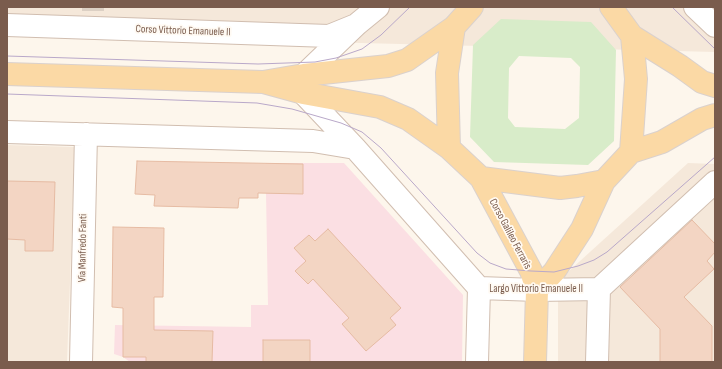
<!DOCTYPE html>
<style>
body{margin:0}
#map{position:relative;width:722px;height:369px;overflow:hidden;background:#fdf6ec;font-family:"Sofia Sans Condensed",sans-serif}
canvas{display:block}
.frame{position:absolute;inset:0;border:8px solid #7a5c4d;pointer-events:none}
</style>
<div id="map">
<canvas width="722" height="369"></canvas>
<div class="frame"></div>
</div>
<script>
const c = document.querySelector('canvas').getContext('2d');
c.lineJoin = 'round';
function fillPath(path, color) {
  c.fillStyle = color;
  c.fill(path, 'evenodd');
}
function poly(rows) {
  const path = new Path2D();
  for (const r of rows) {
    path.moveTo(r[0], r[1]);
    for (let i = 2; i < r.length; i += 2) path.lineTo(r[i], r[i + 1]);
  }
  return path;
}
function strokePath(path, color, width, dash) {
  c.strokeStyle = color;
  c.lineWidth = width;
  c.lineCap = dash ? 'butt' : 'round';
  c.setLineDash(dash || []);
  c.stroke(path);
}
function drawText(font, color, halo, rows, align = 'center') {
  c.font = font + ' "Sofia Sans Condensed",sans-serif';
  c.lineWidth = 3.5;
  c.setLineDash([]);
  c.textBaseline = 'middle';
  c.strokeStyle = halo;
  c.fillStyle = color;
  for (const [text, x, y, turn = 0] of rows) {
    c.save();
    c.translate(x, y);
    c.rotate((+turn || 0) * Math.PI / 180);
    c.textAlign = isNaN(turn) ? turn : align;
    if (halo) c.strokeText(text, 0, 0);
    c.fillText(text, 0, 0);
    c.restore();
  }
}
const residential = poly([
 [7,7,715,7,715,52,7,34],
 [7,145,75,147,67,362,7,362],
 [688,163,715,164,715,362,558,362,558,281]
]);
const medical = poly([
 [266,163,344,163,463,295,462,362,130,362,123,357,114,354,115,325,251,327,251,305,268,305,266,193]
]);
const green = poly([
 [501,19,591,22,616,50,614,141,588,165,494,162,470,137,473,45],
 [519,56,571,58,580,67,579,118,565,129,515,127,508,118,509,68]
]);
const building = poly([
 [137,161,303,164,303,194,258,193,258,198,239,198,238,208,154,206,155,195,135,194,137,161],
 [7,181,55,182,53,251,25,251,25,240,7,239,7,181],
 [692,220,715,244,715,252,707,261,714,269,684,297,712,326,712,362,660,362,660,329,620,287,692,220],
 [113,227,164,228,163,297,154,297,154,330,213,331,212,362,146,362,146,357,123,357,123,308,112,307,113,227],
 [328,229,401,308,390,318,396,325,366,351,342,324,349,318,313,279,308,284,295,271,306,261,294,248,309,235,315,241,328,229],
 [263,340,310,340,310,362,263,362,263,340]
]);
const minorTunnel = poly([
 [93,11,93,7]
]);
const minor = poly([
 [695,7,715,26],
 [7,25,329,36,356,25],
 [304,75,356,25,378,7],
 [303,93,355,148,479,288,537,290,599,289,715,182],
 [7,132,313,141,355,148],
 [81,362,86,134],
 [477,362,479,288],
 [597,362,599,289]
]);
const major = poly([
 [632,36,680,66,702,82,715,86],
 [7,74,263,82,304,75,388,66,407,60,454,27],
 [263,82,303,93,380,107,408,119,449,148,481,178,560,188,577,186,604,181,631,152,636,79,632,36,611,7],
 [449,148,447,73,454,27,472,7],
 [631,152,662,142,702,119,715,115],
 [481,178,531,271,537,290,535,362],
 [537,290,554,272,582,229,604,181]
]);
const tram = poly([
 [672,7,715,49],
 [7,56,258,64,315,62,336,58,362,49,381,35,410,7],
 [7,94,257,103,292,109,341,123,362,132,381,148,477,253,490,263,506,269,531,271,554,272,578,266,594,260,607,252,715,157]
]);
const streetNames = [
 ["Corso Vittorio Emanuele II",183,31,2],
 ["Corso Galileo Ferraris",510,234,62],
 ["Via Manfredo Fanti",83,248,-89],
 ["Largo Vittorio Emanuele II",536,289]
];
fillPath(residential, '#f5e8da');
fillPath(medical, '#fbdfe3');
fillPath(green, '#d8ecc9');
fillPath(building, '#f3d5c3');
strokePath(building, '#e6bba3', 1);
strokePath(minorTunnel, '#dcd0c4', 22, [22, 11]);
strokePath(minor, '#d1beb0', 24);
strokePath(major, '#dad1cd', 24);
strokePath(minor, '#fff', 22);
strokePath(major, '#fbd9a5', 22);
strokePath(tram, '#b9a8c9', 1);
drawText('11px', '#7a5c4d', '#fffaf3', streetNames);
</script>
